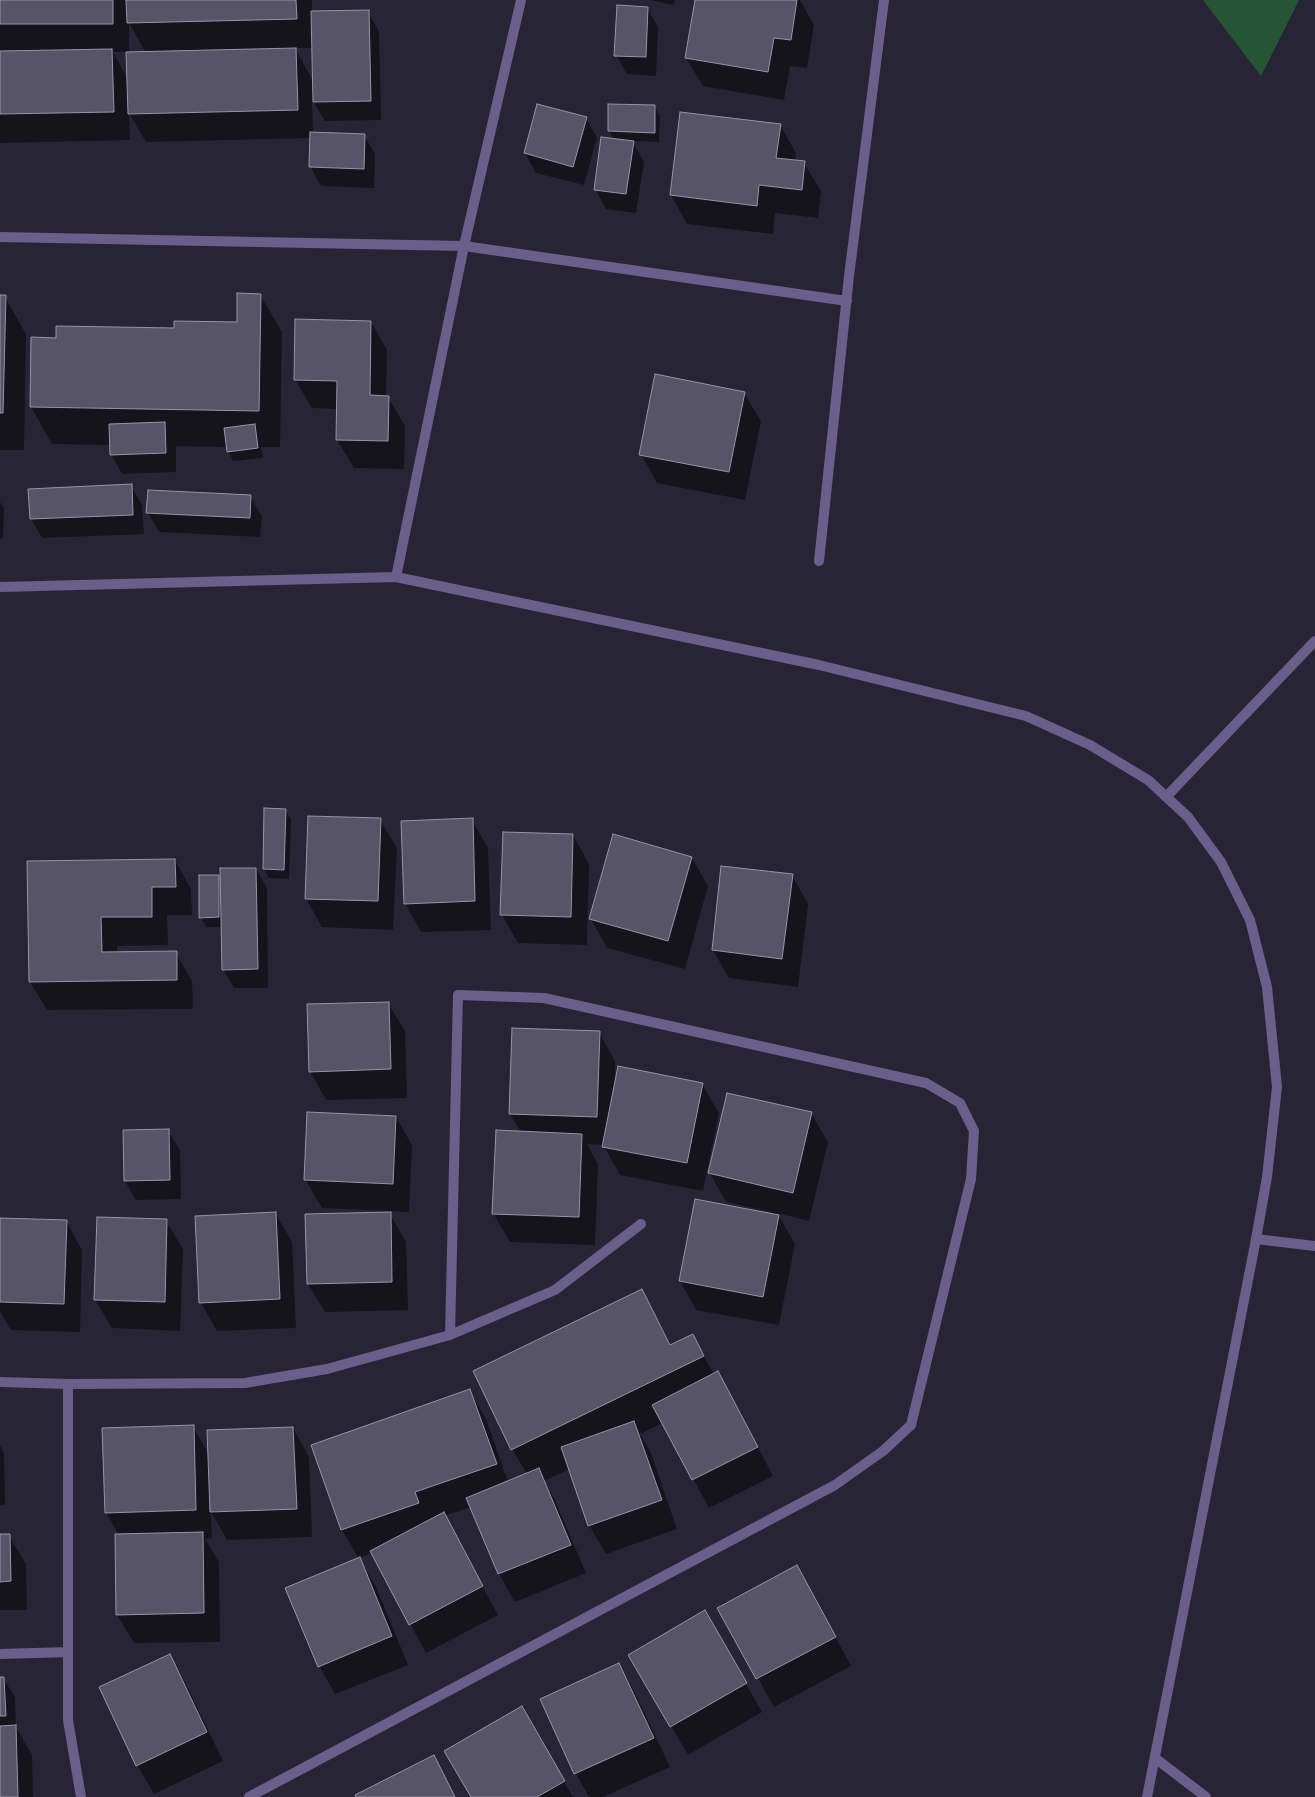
<!DOCTYPE html>
<style>
body{margin:0}
canvas{display:block;background:#272435}
</style>
<canvas width="1315" height="1797"></canvas>
<script>
const c = document.querySelector('canvas').getContext('2d');
c.lineJoin = 'round';
function fillPath(path, color) {
  c.fillStyle = color;
  c.fill(path, 'evenodd');
}
function poly(rows) {
  const path = new Path2D();
  for (const r of rows) {
    path.moveTo(r[0], r[1]);
    for (let i = 2; i < r.length; i += 2) path.lineTo(r[i], r[i + 1]);
  }
  return path;
}
function strokePath(path, color, width, dash) {
  c.strokeStyle = color;
  c.lineWidth = width;
  c.lineCap = dash ? 'butt' : 'round';
  c.setLineDash(dash || []);
  c.stroke(path);
}
const green = poly([
 [1203,0,1299,0,1261,76]
]);
const shadow = poly([
 [0,0,312,0,312,13,368,12,379,31,381,120,325,121,312,100,313,133,364,135,375,154,374,188,321,186,310,166,311,138,146,142,129,113,130,140,0,143],
 [129,23,146,53,129,53],
 [295,48,313,48,313,81],
 [113,52,128,52,128,79],
 [649,0,675,0,674,5],
 [696,0,800,0,814,25,807,68,790,66,784,100,703,86,686,58],
 [647,8,658,27,656,76,627,74,616,55],
 [655,107,660,116,659,142,632,141,644,162,636,213,606,209,595,189,614,140,609,131],
 [586,118,597,138,584,185,536,173,525,153],
 [780,125,796,153,795,162,804,163,821,191,818,218,775,213,773,234,687,224,671,195],
 [260,295,282,332,280,447,261,447,263,458,233,461,228,451,227,447,176,446,176,472,122,474,111,454,111,445,52,444,31,407,58,339,238,324],
 [0,297,5,297,26,334,24,450,0,450],
 [371,322,387,350,386,397,388,397,405,426,404,469,354,468,337,440,338,409,312,408,295,379],
 [744,393,761,421,745,500,657,483,641,454],
 [131,486,142,505,144,534,42,538,31,519,29,490],
 [250,497,262,516,260,537,159,532,148,513],
 [0,502,4,508,3,539,0,539],
 [285,810,291,819,289,879,269,878,264,869],
 [380,820,397,848,393,930,322,927,306,899],
 [472,820,488,848,491,930,421,932,405,903],
 [573,835,589,864,587,945,518,943,502,915],
 [692,858,708,886,685,969,607,948,591,919],
 [175,860,191,889,192,915,167,915,168,945,117,946,117,953,176,953,192,981,193,1009,47,1010,30,982,29,862],
 [256,869,267,888,268,988,234,988,223,969,222,927,206,927,201,918,218,876,221,882],
 [792,875,808,904,798,987,729,978,713,950],
 [388,1003,405,1031,407,1098,326,1100,310,1071],
 [513,1029,599,1032,615,1061,615,1084,702,1084,719,1113,703,1191,620,1175,603,1145,587,1144,598,1164,595,1245,510,1242,493,1213,521,1132,510,1114],
 [811,1113,828,1142,809,1221,777,1213,795,1244,779,1325,696,1310,680,1281,771,1214,771,1212,726,1202,710,1173],
 [396,1117,412,1145,409,1212,322,1208,305,1179],
 [168,1131,180,1150,181,1199,136,1200,125,1181],
 [389,1212,406,1242,408,1310,325,1312,308,1284],
 [276,1214,292,1242,296,1328,217,1331,201,1303],
 [0,1219,66,1221,82,1250,80,1332,11,1330,0,1311],
 [166,1221,183,1249,180,1331,112,1328,95,1300],
 [642,1291,672,1346,692,1336,714,1374,734,1401,773,1476,709,1508,663,1423,640,1434,650,1451,677,1529,606,1554,589,1525,570,1469,544,1481,554,1498,586,1573,515,1602,499,1574,471,1507,444,1516,498,1615,426,1653,372,1553,359,1558,376,1587,408,1665,335,1694,319,1666,359,1559,342,1530,313,1446,470,1391,486,1419,508,1482,527,1474,512,1449],
 [193,1427,209,1454,293,1428,309,1457,312,1537,227,1540,211,1512,212,1538,205,1539,219,1562,220,1642,134,1643,117,1615,119,1535,106,1513],
 [0,1445,4,1453,5,1505,0,1505],
 [0,1536,9,1536,26,1564,27,1610,0,1610],
 [813,1595,851,1666,774,1707,719,1608],
 [704,1612,762,1712,688,1755,630,1656],
 [170,1656,186,1684,223,1761,154,1794,137,1765],
 [619,1664,635,1693,670,1767,603,1797,589,1797,576,1774,541,1700],
 [0,1678,3,1678,15,1697,16,1727,32,1755,33,1797,0,1797],
 [521,1708,573,1797,472,1797]
]);
const building = poly([
 [0,0,113,0,113,24,0,24,0,0],
 [126,0,296,0,297,19,127,23,126,0],
 [695,0,797,0,791,40,774,38,768,72,685,58,695,0],
 [617,5,648,7,646,57,614,56,617,5],
 [369,10,371,101,313,102,311,11,369,10],
 [296,48,298,110,128,114,126,52,296,48],
 [112,49,114,112,0,114,0,51,112,49],
 [537,104,587,117,573,167,524,153,537,104],
 [608,104,655,105,655,133,608,131,608,104],
 [680,112,781,124,776,158,805,161,802,190,759,185,757,206,670,195,680,112],
 [310,132,365,134,364,169,309,167,310,132],
 [601,137,634,141,626,194,594,190,601,137],
 [237,293,261,294,259,411,30,407,31,337,56,338,56,326,174,328,174,321,237,322,237,293],
 [0,295,6,295,3,413,0,413,0,295],
 [295,319,371,321,370,395,389,396,388,441,336,440,337,381,294,380,295,319],
 [655,374,745,392,729,472,639,455,655,374],
 [165,422,166,453,110,455,109,424,165,422],
 [255,424,258,448,227,452,224,428,255,424],
 [132,484,133,515,30,519,28,489,132,484],
 [148,490,251,495,250,518,146,513,148,490],
 [264,808,286,809,284,870,263,869,264,808],
 [308,816,381,818,378,901,305,899,308,816],
 [473,818,475,901,404,904,401,821,473,818],
 [503,832,573,834,571,917,500,915,503,832],
 [613,834,692,857,668,941,589,919,613,834],
 [175,859,176,887,152,887,152,917,101,917,102,952,177,951,177,980,29,982,27,861,175,859],
 [721,866,793,874,782,959,712,950,721,866],
 [220,868,256,868,258,969,222,970,220,868],
 [199,875,219,875,219,917,199,918,199,875],
 [389,1002,391,1069,309,1072,307,1004,389,1002],
 [512,1028,600,1031,597,1117,509,1114,512,1028],
 [618,1066,703,1083,687,1163,602,1147,618,1066],
 [727,1093,812,1112,793,1193,708,1173,727,1093],
 [307,1112,396,1116,393,1184,304,1180,307,1112],
 [169,1129,170,1180,124,1181,123,1130,169,1129],
 [496,1130,582,1134,579,1217,492,1214,496,1130],
 [695,1199,779,1215,763,1297,679,1281,695,1199],
 [276,1212,280,1299,199,1303,195,1216,276,1212],
 [391,1212,392,1282,307,1284,305,1214,391,1212],
 [97,1217,167,1219,165,1302,94,1300,97,1217],
 [0,1218,67,1220,64,1304,0,1302,0,1218],
 [642,1289,670,1345,693,1334,704,1356,511,1450,473,1371,642,1289],
 [718,1371,758,1447,692,1480,652,1405,718,1371],
 [470,1389,497,1464,415,1492,419,1503,341,1530,311,1445,470,1389],
 [634,1421,662,1500,588,1526,561,1447,634,1421],
 [194,1425,196,1510,105,1513,102,1428,194,1425],
 [293,1427,297,1509,210,1512,207,1430,293,1427],
 [539,1468,571,1545,498,1574,466,1498,539,1468],
 [444,1512,483,1586,409,1625,370,1551,444,1512],
 [203,1532,204,1613,116,1615,115,1534,203,1532],
 [0,1534,10,1534,11,1581,0,1582,0,1534],
 [360,1557,392,1636,318,1667,285,1588,360,1557],
 [797,1565,836,1637,756,1679,717,1608,797,1565],
 [705,1610,747,1683,670,1727,628,1655,705,1610],
 [170,1654,207,1732,136,1766,99,1687,170,1654],
 [619,1663,654,1738,574,1774,540,1699,619,1663],
 [0,1677,4,1677,6,1716,0,1716,0,1677],
 [522,1706,565,1781,537,1797,471,1797,444,1751,522,1706],
 [16,1725,18,1797,0,1797,0,1726,16,1725],
 [434,1755,455,1797,356,1797,355,1795,434,1755]
]);
const service = poly([
 [1155,1758,1206,1797]
]);
const minor = poly([
 [0,237,464,246,847,301],
 [819,561,849,276,884,0],
 [1166,797,1315,641],
 [1256,1239,1315,1246],
 [0,1382,68,1384,245,1383,327,1369,450,1335,555,1290,641,1224],
 [68,1384,68,1720,81,1797],
 [0,1654,68,1652],
 [249,1797,835,1485,883,1451,911,1425,971,1179,974,1131,960,1103,926,1083,544,998,458,995,450,1335]
]);
const tertiary = poly([
 [396,577,464,246,521,0],
 [0,587,396,577,819,665,1026,716,1090,745,1148,780,1188,817,1221,862,1250,920,1267,987,1277,1087,1267,1177,1256,1239,1147,1797]
]);
fillPath(green, '#255535');
fillPath(shadow, '#0007');
fillPath(building, '#585468');
strokePath(building, '#9793a9', 1);
strokePath(service, '#695f8a', 10);
strokePath(minor, '#695f8a', 10);
strokePath(tertiary, '#695f8a', 10);
</script>
